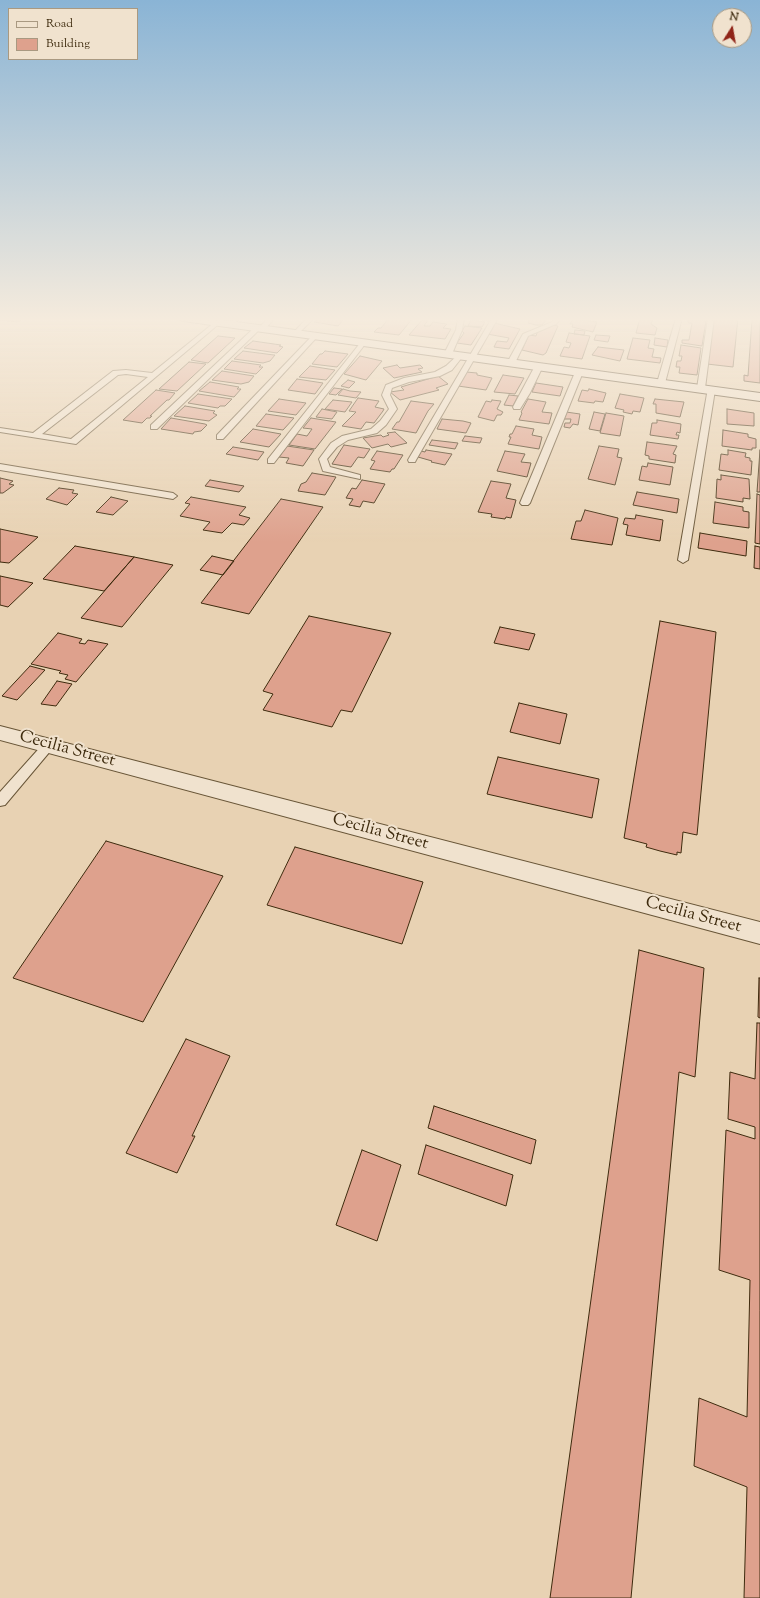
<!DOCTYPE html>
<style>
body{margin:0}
#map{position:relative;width:760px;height:1598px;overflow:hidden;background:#e8d2b3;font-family:"Sorts Mill Goudy",serif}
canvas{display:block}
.legend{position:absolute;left:8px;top:8px;width:130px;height:52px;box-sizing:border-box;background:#f0e2ce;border:1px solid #a99981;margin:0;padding:5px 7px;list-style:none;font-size:12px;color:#3e2b0e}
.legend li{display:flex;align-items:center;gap:8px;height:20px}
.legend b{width:20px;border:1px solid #a99981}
.north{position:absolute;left:712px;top:8px;width:40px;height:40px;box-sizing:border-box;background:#f0e2ce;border:1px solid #a99981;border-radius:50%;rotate:11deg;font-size:11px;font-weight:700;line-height:16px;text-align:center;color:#3e2b0e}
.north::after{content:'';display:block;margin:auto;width:14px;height:18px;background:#8f2418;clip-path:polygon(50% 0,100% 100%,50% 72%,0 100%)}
</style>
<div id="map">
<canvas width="760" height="1598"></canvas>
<ul class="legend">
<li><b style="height:5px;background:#f0e2ce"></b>Road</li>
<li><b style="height:11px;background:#dea18d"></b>Building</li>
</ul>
<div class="north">N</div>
</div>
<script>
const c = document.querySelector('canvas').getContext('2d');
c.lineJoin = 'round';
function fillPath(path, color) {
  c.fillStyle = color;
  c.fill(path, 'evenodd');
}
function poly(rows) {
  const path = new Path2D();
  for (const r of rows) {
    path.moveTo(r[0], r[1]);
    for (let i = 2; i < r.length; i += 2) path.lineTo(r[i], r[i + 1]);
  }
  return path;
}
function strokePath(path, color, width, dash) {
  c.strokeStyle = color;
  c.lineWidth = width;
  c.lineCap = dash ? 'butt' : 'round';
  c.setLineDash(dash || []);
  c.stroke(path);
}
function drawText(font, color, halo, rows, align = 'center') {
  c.font = font + ' "Sorts Mill Goudy",serif';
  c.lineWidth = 4;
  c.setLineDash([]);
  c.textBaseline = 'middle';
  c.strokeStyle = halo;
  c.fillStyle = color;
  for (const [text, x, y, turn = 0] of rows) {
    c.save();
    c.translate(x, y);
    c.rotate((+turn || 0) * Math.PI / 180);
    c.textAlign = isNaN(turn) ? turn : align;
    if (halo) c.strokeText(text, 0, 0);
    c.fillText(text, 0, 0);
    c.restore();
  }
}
const building = poly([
 [0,318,24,318,18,322,0,320,0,318],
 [318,318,345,318,338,326,314,322,318,318],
 [389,318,413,318,399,335,374,332,378,328,381,328,389,318],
 [470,318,491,318,489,321,470,318],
 [529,318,548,318,542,325,536,325,528,323,529,318],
 [640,318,653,318,651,324,657,328,655,335,636,333,640,318],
 [714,318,738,318,733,367,707,364,714,318],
 [741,318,760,318,760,383,744,381,744,375,748,376,752,319,741,318],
 [573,319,590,321,597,322,593,332,572,327,573,324,570,324,573,319],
 [688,319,706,321,702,346,682,343,682,340,689,340,692,323,688,323,688,319],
 [422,320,428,320,424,326,430,326,433,322,447,324,443,328,451,329,445,339,409,335,422,320],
 [471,320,485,322,482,327,468,326,471,320],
 [494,323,520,329,509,349,494,347,497,341,507,342,509,338,487,334,494,323],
 [552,325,558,326,546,353,543,355,522,350,529,335,536,336,538,330,552,325],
 [465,326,482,328,471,345,457,343,464,333,462,331,465,326],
 [575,330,585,331,584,335,574,334,575,330],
 [569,333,590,336,582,359,560,356,564,347,569,348,571,343,566,342,569,333],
 [596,335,610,336,608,342,594,340,596,335],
 [218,336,235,338,208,363,191,360,218,336],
 [633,338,650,340,648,348,654,349,652,357,661,358,660,363,627,359,633,338],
 [655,338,668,340,667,347,654,345,655,338],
 [253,341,281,345,279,346,283,347,277,353,244,348,253,341],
 [681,345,701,348,697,375,679,373,680,367,676,367,677,361,681,361,682,356,679,356,681,345],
 [598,347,624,350,620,361,592,355,598,347],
 [243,351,274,355,275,355,270,361,263,363,234,359,243,351],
 [325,351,348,354,337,367,312,364,320,354,322,354,325,351],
 [360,356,382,361,366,380,344,374,360,356],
 [232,361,261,365,259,367,263,367,256,374,224,369,232,361],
 [189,362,206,364,177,391,159,389,189,362],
 [397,365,400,368,420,365,423,368,418,369,422,372,394,378,383,368,397,365],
 [310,366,335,370,326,380,299,377,310,366],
 [222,371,254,376,249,382,241,384,212,380,222,371],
 [466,372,477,373,477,375,492,378,486,390,458,386,466,372],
 [503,375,524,378,515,394,494,392,503,375],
 [438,376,448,384,436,388,439,390,400,400,390,392,404,390,401,387,438,376],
 [297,379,323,383,315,394,288,390,297,379],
 [348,380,355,382,349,388,341,386,348,380],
 [210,382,239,387,237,389,241,389,234,397,199,391,210,382],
 [536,383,563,387,560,396,532,392,536,383],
 [334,388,342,389,336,395,329,394,334,388],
 [343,389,350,391,361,392,356,398,338,395,343,389],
 [589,389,606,393,603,402,595,401,594,403,578,401,582,390,588,391,589,389],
 [156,390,175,393,169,400,167,400,150,416,152,416,150,418,147,418,142,423,123,420,156,390],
 [198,394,232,399,225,406,220,406,218,408,188,403,198,394],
 [620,394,644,398,640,412,633,411,632,414,623,412,624,410,615,408,620,394],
 [509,395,518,396,513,406,504,405,509,395],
 [358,398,379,401,375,407,384,409,383,411,374,423,366,422,361,429,342,426,356,412,349,411,358,398],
 [279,399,306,403,296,415,268,411,279,399],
 [528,399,546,402,542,412,552,413,549,424,519,420,522,413,521,412,528,399],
 [655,399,684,402,680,417,656,413,656,404,653,404,655,399],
 [333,400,352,402,345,412,325,409,333,400],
 [492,400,501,401,497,409,503,412,501,415,497,415,494,421,478,417,486,401,491,402,492,400],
 [411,401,434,404,428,411,416,433,392,429,397,422,399,422,411,401],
 [185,406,215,411,213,413,217,415,209,421,174,416,185,406],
 [322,409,337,412,332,419,316,417,322,409],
 [727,409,754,413,754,426,727,424,727,409],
 [566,412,580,414,578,425,573,424,570,428,564,427,565,423,570,423,571,419,564,419,566,412],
 [594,412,605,414,600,431,589,429,594,412],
 [606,413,624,416,620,436,600,433,606,413],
 [266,414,294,418,283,430,256,426,266,414],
 [171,418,205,424,207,425,201,431,194,432,193,434,161,429,171,418],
 [311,418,336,422,315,449,289,445,297,434,307,436,312,429,303,428,311,418],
 [442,419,463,421,471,423,466,433,437,429,442,419],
 [657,420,681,424,680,433,677,432,676,435,679,435,678,439,650,435,652,423,657,423,657,420],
 [516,426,534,429,532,435,542,437,539,449,508,444,511,437,509,437,510,434,512,434,516,426],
 [253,429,281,434,269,447,240,442,253,429],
 [723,430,748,434,748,437,756,439,756,448,752,448,752,450,722,446,723,430],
 [395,432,407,443,391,447,388,444,372,448,363,438,381,435,383,437,389,435,387,433,395,432],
 [465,436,482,438,480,443,462,441,465,436],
 [432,440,458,443,455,449,429,445,432,440],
 [647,442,677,446,673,454,676,455,675,463,649,459,649,456,645,455,647,442],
 [344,445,370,449,364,458,358,457,351,467,332,464,344,445],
 [287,446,314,450,303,466,286,463,289,458,279,457,287,446],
 [599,446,619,449,617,457,622,458,615,485,588,479,599,446],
 [233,447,264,452,258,460,226,454,233,447],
 [426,450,452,454,445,465,431,462,432,461,418,457,421,451,425,452,426,450],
 [728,450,746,453,745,457,750,458,750,461,752,461,751,475,719,470,721,454,728,455,728,450],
 [760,450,760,492,757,492,760,450],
 [377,451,403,455,394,469,392,469,390,472,370,469,375,461,371,460,377,451],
 [505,451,525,454,521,462,531,463,527,477,497,471,505,451],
 [648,463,673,467,670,485,639,480,642,466,647,467,648,463],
 [312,473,336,477,325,495,298,491,301,484,306,482,312,473],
 [721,475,749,479,750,499,743,498,743,502,716,498,717,479,721,480,721,475],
 [0,478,13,481,9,484,14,485,3,493,0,493,0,478],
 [210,480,244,486,239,492,205,486,210,480],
 [362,480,385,484,374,503,363,501,360,507,349,505,353,499,346,498,352,488,356,489,362,480],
 [491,481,511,484,506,498,516,500,511,518,506,517,505,519,491,517,492,514,478,512,491,481],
 [59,488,74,490,72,493,78,494,67,505,46,499,59,488],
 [637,492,679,499,677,513,633,505,637,492],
 [757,494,760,495,760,544,755,543,757,494],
 [111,497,128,501,113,515,96,512,111,497],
 [191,497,246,507,239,515,250,518,244,525,232,523,222,533,203,530,210,522,180,516,190,504,185,503,191,497],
 [281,499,323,507,249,614,201,603,281,499],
 [715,502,743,507,743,511,749,512,749,528,713,523,715,502],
 [585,510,618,518,612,545,571,539,576,521,581,521,585,510],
 [636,515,663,520,660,541,626,535,628,525,623,524,625,518,635,519,636,515],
 [0,529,38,537,9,563,0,562,0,529],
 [700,533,747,541,746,556,698,548,700,533],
 [75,546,134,557,104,591,43,579,75,546],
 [755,546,760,547,760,569,754,568,755,546],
 [212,556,234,561,223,575,200,570,212,556],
 [134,557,173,565,122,627,81,618,134,557],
 [0,576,33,583,8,607,0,605,0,576],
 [309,616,391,633,352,712,341,710,332,727,263,710,273,694,263,691,309,616],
 [660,621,716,632,697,835,683,832,681,853,677,852,677,855,660,851,646,847,647,844,624,838,660,621],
 [500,627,535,634,529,650,494,643,500,627],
 [58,633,82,639,79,643,85,644,88,640,108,644,76,682,65,679,68,675,59,673,61,671,31,664,58,633],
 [30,666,45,670,17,700,2,696,30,666],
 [57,681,72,684,56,706,41,704,57,681],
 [519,703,567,714,560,744,510,732,519,703],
 [498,757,599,779,592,818,487,794,498,757],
 [106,841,223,876,143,1022,13,978,106,841],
 [295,847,423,882,402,944,267,905,295,847],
 [639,950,704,968,695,1077,679,1072,631,1598,550,1598,639,950],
 [759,978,760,978,760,1018,758,1017,759,978],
 [757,1023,760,1023,760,1598,744,1598,747,1487,694,1466,699,1398,747,1417,750,1280,719,1270,726,1130,755,1139,755,1127,728,1119,730,1072,755,1079,757,1023],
 [186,1039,230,1056,192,1136,195,1136,177,1173,126,1153,186,1039],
 [434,1106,536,1140,531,1164,428,1128,434,1106],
 [426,1145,513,1175,506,1206,418,1174,426,1145],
 [362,1150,401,1165,377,1241,336,1225,362,1150]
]);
const lane = poly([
 [233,318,240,318,232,325,228,325,228,323,233,318],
 [268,318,275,318,264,330,259,330,157,429,151,429,151,425,255,327,260,327,268,318],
 [307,318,314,318,298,334,294,334,294,332,307,318],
 [458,318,464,318,462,330,452,354,446,355,444,354,456,330,458,318],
 [492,318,498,318,416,460,415,462,409,462,408,460,492,318],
 [555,318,561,318,556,324,528,336,515,363,508,365,507,363,523,334,552,322,555,318],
 [676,318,682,318,665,383,661,385,657,383,676,318],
 [708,318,714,318,705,388,701,390,697,388,708,318],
 [215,322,220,323,76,444,0,432,0,428,33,433,113,371,126,370,152,373,215,322],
 [126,374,148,377,71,439,42,434,118,375,126,374],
 [313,335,318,336,223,439,217,439,217,435,313,335],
 [361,342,366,343,274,463,268,463,268,459,361,342],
 [459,354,463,356,452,370,440,376,409,382,392,388,390,395,397,409,386,425,377,433,348,440,337,447,327,459,330,467,360,475,360,479,323,471,319,459,331,443,342,436,371,429,380,421,389,409,382,395,386,385,404,378,435,372,446,366,459,354],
 [536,364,543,366,530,393,520,409,514,409,513,407,536,364],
 [576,370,583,372,530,503,528,505,522,505,520,503,576,370],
 [708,388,715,390,688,560,683,563,678,560,708,388],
 [0,464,173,493,177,496,173,499,0,470,0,464],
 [48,741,52,743,54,746,52,749,5,805,0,806,0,792,44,743,48,741]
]);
const street = poly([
 [0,726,760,922,760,944,0,740,0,726]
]);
const secondary = poly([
 [177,318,207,318,760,393,760,401,183,321,177,318]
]);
const streetNames = [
 ["Cecilia Street",67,750,15],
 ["Cecilia Street",380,833,15],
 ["Cecilia Street",693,916,15]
];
fillPath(building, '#dea18d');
strokePath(building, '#3e2b0e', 1);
strokePath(lane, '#685537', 2);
strokePath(street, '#685537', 2);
strokePath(secondary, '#3e2b0e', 2);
fillPath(lane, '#f0e2ce');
fillPath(street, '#f0e2ce');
fillPath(secondary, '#f0e2ce');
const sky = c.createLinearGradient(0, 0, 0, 542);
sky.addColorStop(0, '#8ab4d5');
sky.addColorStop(0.59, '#f5ebdd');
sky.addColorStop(1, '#f5ebdd00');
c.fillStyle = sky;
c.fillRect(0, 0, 760, 542);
drawText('17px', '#3e2b0e', '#f0e2ce', streetNames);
</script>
